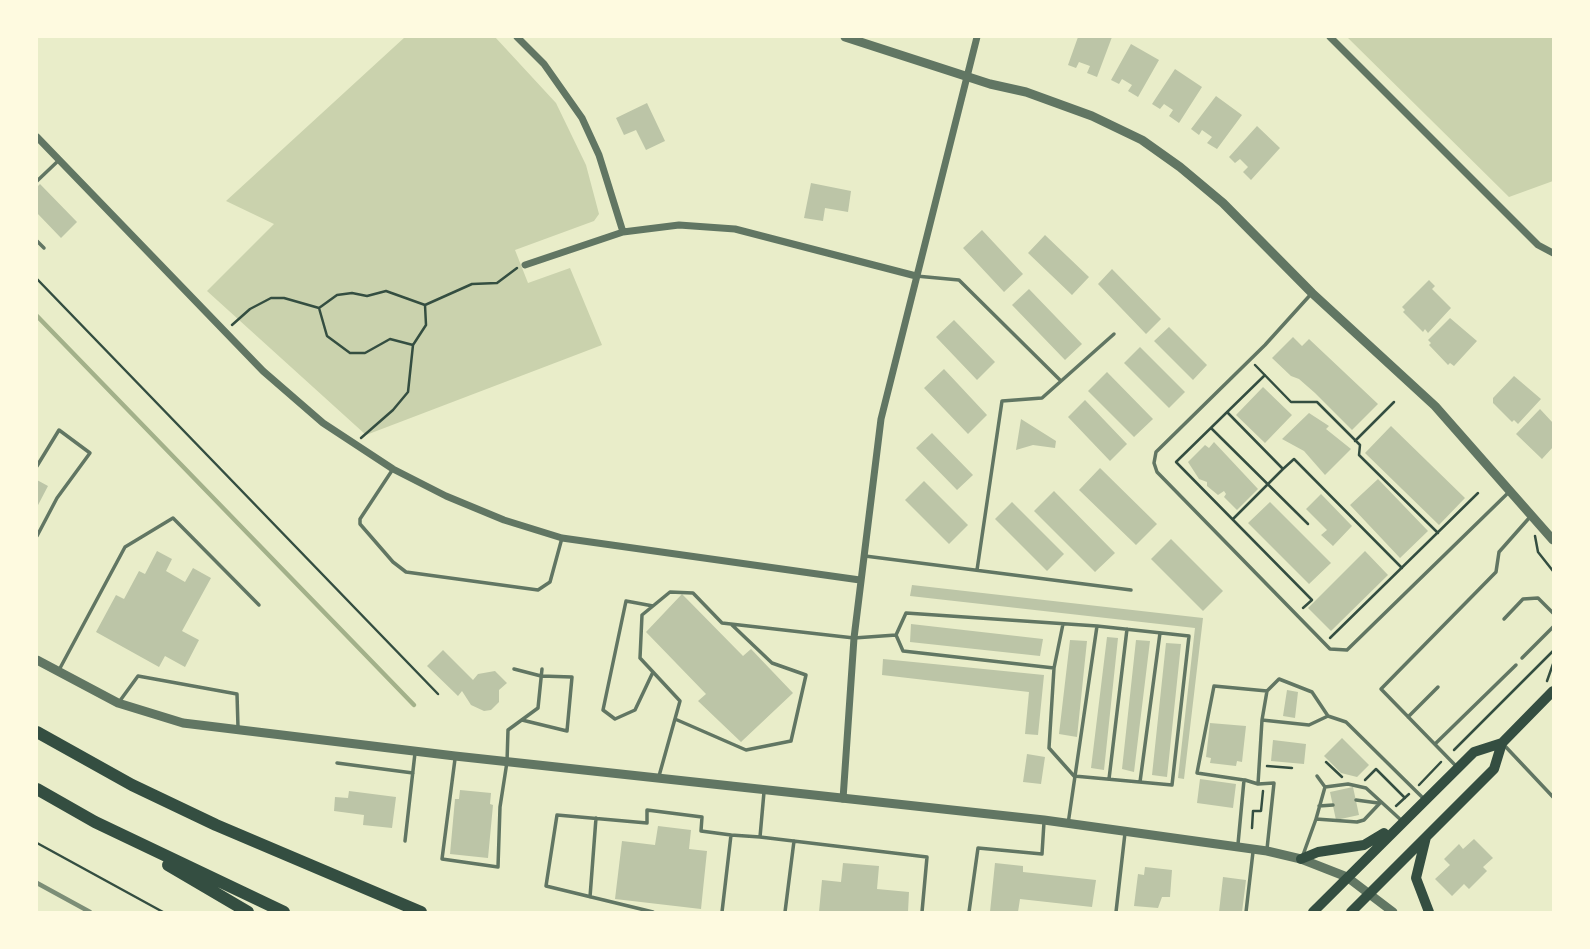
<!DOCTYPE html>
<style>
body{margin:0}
#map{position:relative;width:1590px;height:949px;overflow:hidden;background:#e9edc9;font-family:"Zilla Slab",serif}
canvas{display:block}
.frame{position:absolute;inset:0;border:38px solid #fefae0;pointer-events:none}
</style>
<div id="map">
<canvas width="1590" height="949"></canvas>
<div class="frame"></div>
</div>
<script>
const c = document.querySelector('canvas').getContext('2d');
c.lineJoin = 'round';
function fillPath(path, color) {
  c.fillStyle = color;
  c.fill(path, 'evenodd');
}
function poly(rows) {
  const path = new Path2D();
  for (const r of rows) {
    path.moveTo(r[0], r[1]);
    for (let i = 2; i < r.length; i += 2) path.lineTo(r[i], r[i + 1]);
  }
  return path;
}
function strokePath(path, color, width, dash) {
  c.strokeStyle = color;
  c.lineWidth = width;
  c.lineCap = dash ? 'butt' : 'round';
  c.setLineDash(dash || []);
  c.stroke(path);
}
const green = poly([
 [405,37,495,37,556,103,586,165,599,214,594,221,515,250,528,283,570,268,602,345,366,435,207,291,274,224,226,201],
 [1347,37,1553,37,1553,181,1509,197]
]);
const stream = poly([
 [37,316,414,705]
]);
const building = poly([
 [1078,37,1112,37,1097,77,1087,73,1090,66,1079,62,1076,68,1068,65],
 [1131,44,1159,60,1138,97,1128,91,1132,85,1122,79,1119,84,1111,80],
 [1175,69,1202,87,1179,123,1169,116,1173,110,1164,104,1160,109,1152,104],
 [1216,96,1242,115,1217,149,1207,143,1212,137,1202,130,1199,135,1191,129],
 [647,103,665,141,646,150,636,130,624,135,616,118],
 [1257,126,1280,148,1251,180,1243,172,1248,167,1240,159,1235,163,1229,157],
 [811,183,851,191,848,212,825,208,823,221,804,218],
 [40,184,77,222,61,238,37,213,37,187],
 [982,230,1023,274,1004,292,963,248],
 [1045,235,1089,277,1072,295,1028,253],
 [1112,269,1161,319,1146,334,1098,284],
 [1429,280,1435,286,1432,289,1451,308,1428,333,1425,329,1423,332,1403,312,1405,310,1402,307],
 [1029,289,1082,344,1065,360,1012,305],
 [1450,318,1477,341,1454,366,1450,363,1448,365,1429,345,1431,343,1428,340],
 [954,320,995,362,977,380,936,337],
 [1169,327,1207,365,1193,380,1154,341],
 [1293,337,1302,346,1309,339,1378,404,1352,430,1315,393,1299,379,1291,376,1272,358],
 [1140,347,1185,392,1169,408,1124,363],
 [944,369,987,415,968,434,924,388],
 [1107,372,1153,419,1134,437,1088,391],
 [1514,376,1541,399,1518,424,1514,420,1512,422,1493,403,1493,398],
 [1263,387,1292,415,1265,443,1236,415],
 [1085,400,1127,444,1110,461,1068,417],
 [1540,409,1553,423,1553,447,1542,459,1516,434],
 [1309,413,1329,426,1326,429,1351,449,1325,475,1304,451,1282,439],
 [1021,419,1056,441,1055,448,1033,445,1016,450],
 [1391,426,1465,498,1439,525,1365,453],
 [932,433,973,475,957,490,916,448],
 [1214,442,1258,489,1237,510,1224,497,1226,494,1224,491,1218,495,1207,486,1207,482,1199,479,1188,462,1205,445,1209,448],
 [1100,468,1157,524,1136,545,1079,490],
 [1378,479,1428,531,1400,558,1350,505],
 [37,480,48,486,37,507],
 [924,481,968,525,949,544,905,500],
 [1054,491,1115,553,1095,572,1034,511],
 [1321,494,1352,526,1333,546,1321,535,1327,530,1306,509],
 [1012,502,1064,554,1047,571,995,519],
 [1270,502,1331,563,1309,584,1248,523],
 [1171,539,1223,591,1203,611,1151,559],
 [157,551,172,559,166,571,185,582,193,568,211,578,182,631,199,640,185,667,165,656,159,667,96,632,116,595,124,599,139,571,145,574],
 [1365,551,1388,575,1331,631,1308,608],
 [912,585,1203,618,1184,779,1178,778,1195,628,910,596],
 [682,594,743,656,751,649,793,693,741,742,698,701,706,694,646,632],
 [911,624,1043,639,1040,656,910,642],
 [1107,637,1118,638,1104,770,1091,768],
 [1070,640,1087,641,1077,737,1059,734],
 [1136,640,1150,641,1134,772,1122,769],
 [1166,643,1181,644,1167,777,1152,775],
 [443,650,473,680,478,674,495,671,507,683,499,690,499,702,491,710,484,711,471,705,462,691,458,696,427,666],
 [883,659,1044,675,1038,735,1025,734,1029,692,882,675],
 [1287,690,1298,692,1295,718,1283,716],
 [1210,723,1246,726,1242,762,1237,761,1236,766,1210,763,1211,758,1206,757],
 [1342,738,1369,765,1357,777,1341,773,1324,756],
 [1273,740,1306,744,1304,764,1271,761],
 [1027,754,1045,757,1041,784,1023,782],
 [1200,779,1236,784,1233,808,1197,803],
 [1353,787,1359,815,1336,820,1330,792],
 [460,790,491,793,490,804,493,805,488,858,450,854,455,799,459,799],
 [349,791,396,797,392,828,363,825,364,815,334,811,335,797,348,798],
 [658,826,691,830,689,849,707,851,701,909,615,899,622,841,655,845],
 [1474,839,1493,858,1483,867,1487,871,1469,889,1464,884,1452,896,1435,879,1450,865,1444,859,1459,844,1463,849],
 [843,863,879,866,877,889,909,892,908,912,819,912,822,880,841,882],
 [995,863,1023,866,1023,872,1096,880,1092,907,1020,899,1018,912,990,912],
 [1145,867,1172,870,1170,897,1162,897,1158,908,1134,906,1138,874,1144,875],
 [1223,877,1246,880,1242,912,1219,912]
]);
const path = poly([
 [37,279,438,694],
 [319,308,327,336,350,353,365,353,390,339,413,345],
 [232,325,250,309,271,298,284,298,319,308,337,295,352,293,367,296,386,291,425,305,472,284,497,283,517,268],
 [1255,365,1291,402,1317,402,1360,445,1359,455,1438,533],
 [1265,375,1176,462,1312,600,1303,608],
 [1227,412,1283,469,1233,519],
 [1211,428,1308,524],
 [361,438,393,410,408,392,413,345,426,325,425,305],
 [1355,441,1394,402],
 [1283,469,1294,459,1402,568],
 [1535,536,1538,552,1553,571],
 [1330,638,1478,493],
 [1547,681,1553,664],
 [1454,750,1553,651],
 [1326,762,1342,777],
 [1267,766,1292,768],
 [1365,780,1376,769,1405,798],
 [1419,785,1441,762],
 [1396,806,1409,794],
 [1252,828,1253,811,1261,811,1263,791],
 [37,843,163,912]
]);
const service = poly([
 [37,181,58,161],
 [37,241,44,248],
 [916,276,959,280,1061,381],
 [1312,293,1265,345,1156,452,1154,463,1157,472,1330,649,1347,650,1509,492],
 [37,466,59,430,90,453,57,498,37,536],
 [393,469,360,519,360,524,393,562,406,572,538,590,550,582,562,538],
 [865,556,1131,590],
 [977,570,1002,401,1042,398,1114,334],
 [1504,619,1523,599,1538,598,1553,613],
 [896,635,903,651,1054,668,1063,624],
 [1522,658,1553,627],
 [1054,668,1049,748,1074,776,1172,785,1189,636,1097,626],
 [514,669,541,676,572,677,567,731,522,720],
 [59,670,125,547,173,518,259,605],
 [653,672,635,710,615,719,603,710,626,601,653,606],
 [119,702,138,676,237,694,238,727],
 [1408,717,1438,687],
 [675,719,746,750,791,741,806,675,772,663,732,625],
 [1262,720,1267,691],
 [1435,744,1516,665],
 [1504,745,1553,797],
 [455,759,442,859,498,867,500,807,507,762,508,730,538,708,542,669],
 [337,763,413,773],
 [1456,766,1381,689,1496,572,1499,552,1530,517],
 [659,776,680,701,640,658,642,615,670,592,693,593,722,623,854,638,896,635,906,613,1097,626,1068,824],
 [1317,776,1325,787,1348,784,1366,788,1401,820],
 [1109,779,1127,629],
 [1245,780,1258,784,1262,720,1309,725,1328,716,1346,722,1423,798],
 [1140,782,1160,633],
 [1258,784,1274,783,1267,849],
 [764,792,760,837,927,857,922,912],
 [1356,800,1378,803],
 [1319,806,1333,805],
 [1316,819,1325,787],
 [731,835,760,837],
 [405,841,415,753],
 [1238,844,1244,780,1197,773,1214,686,1267,691,1279,679,1312,692,1328,716],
 [1303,855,1316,819,1357,822,1364,820,1380,803],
 [590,897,596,818],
 [653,912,546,886,557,815,647,823,647,810,702,817,701,831,731,835,722,912],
 [785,912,794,841],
 [969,912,978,848,1042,854,1044,822],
 [1116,912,1125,833],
 [1246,912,1253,852]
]);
const minor = poly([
 [517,37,544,64,582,118,599,155,623,232],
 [1330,37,1538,245,1553,253],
 [37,137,263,371,323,423,393,469,446,496,504,520,562,538,860,580],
 [525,265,623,232,679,225,735,229,916,276],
 [843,799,854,638,881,419,977,37]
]);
const tertiary = poly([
 [845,37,990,84,1026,92,1092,116,1142,140,1180,167,1223,203,1312,293,1435,406,1553,540],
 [37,660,118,703,183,723,455,756,1044,820,1267,851,1301,859,1347,877,1393,912]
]);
const secondary = poly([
 [1426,837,1416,878,1429,912],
 [1301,859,1318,852,1364,845,1384,833],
 [1313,912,1474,752,1502,743],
 [1351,912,1494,769,1502,743,1553,691]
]);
const motorway = poly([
 [37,732,132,785,216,825,421,912],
 [37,789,95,822,284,912],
 [168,865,248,912]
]);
const rail = poly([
 [37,883,90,912]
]);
fillPath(green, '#cad2ad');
strokePath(stream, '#a3b18a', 4.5);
fillPath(building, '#bcc5a7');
strokePath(path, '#344e41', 2.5);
strokePath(service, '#617663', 3.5);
strokePath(minor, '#617663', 7);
strokePath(tertiary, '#617663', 9);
strokePath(secondary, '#344e41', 10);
strokePath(motorway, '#344e41', 12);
strokePath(rail, '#7c8e77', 4.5);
</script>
